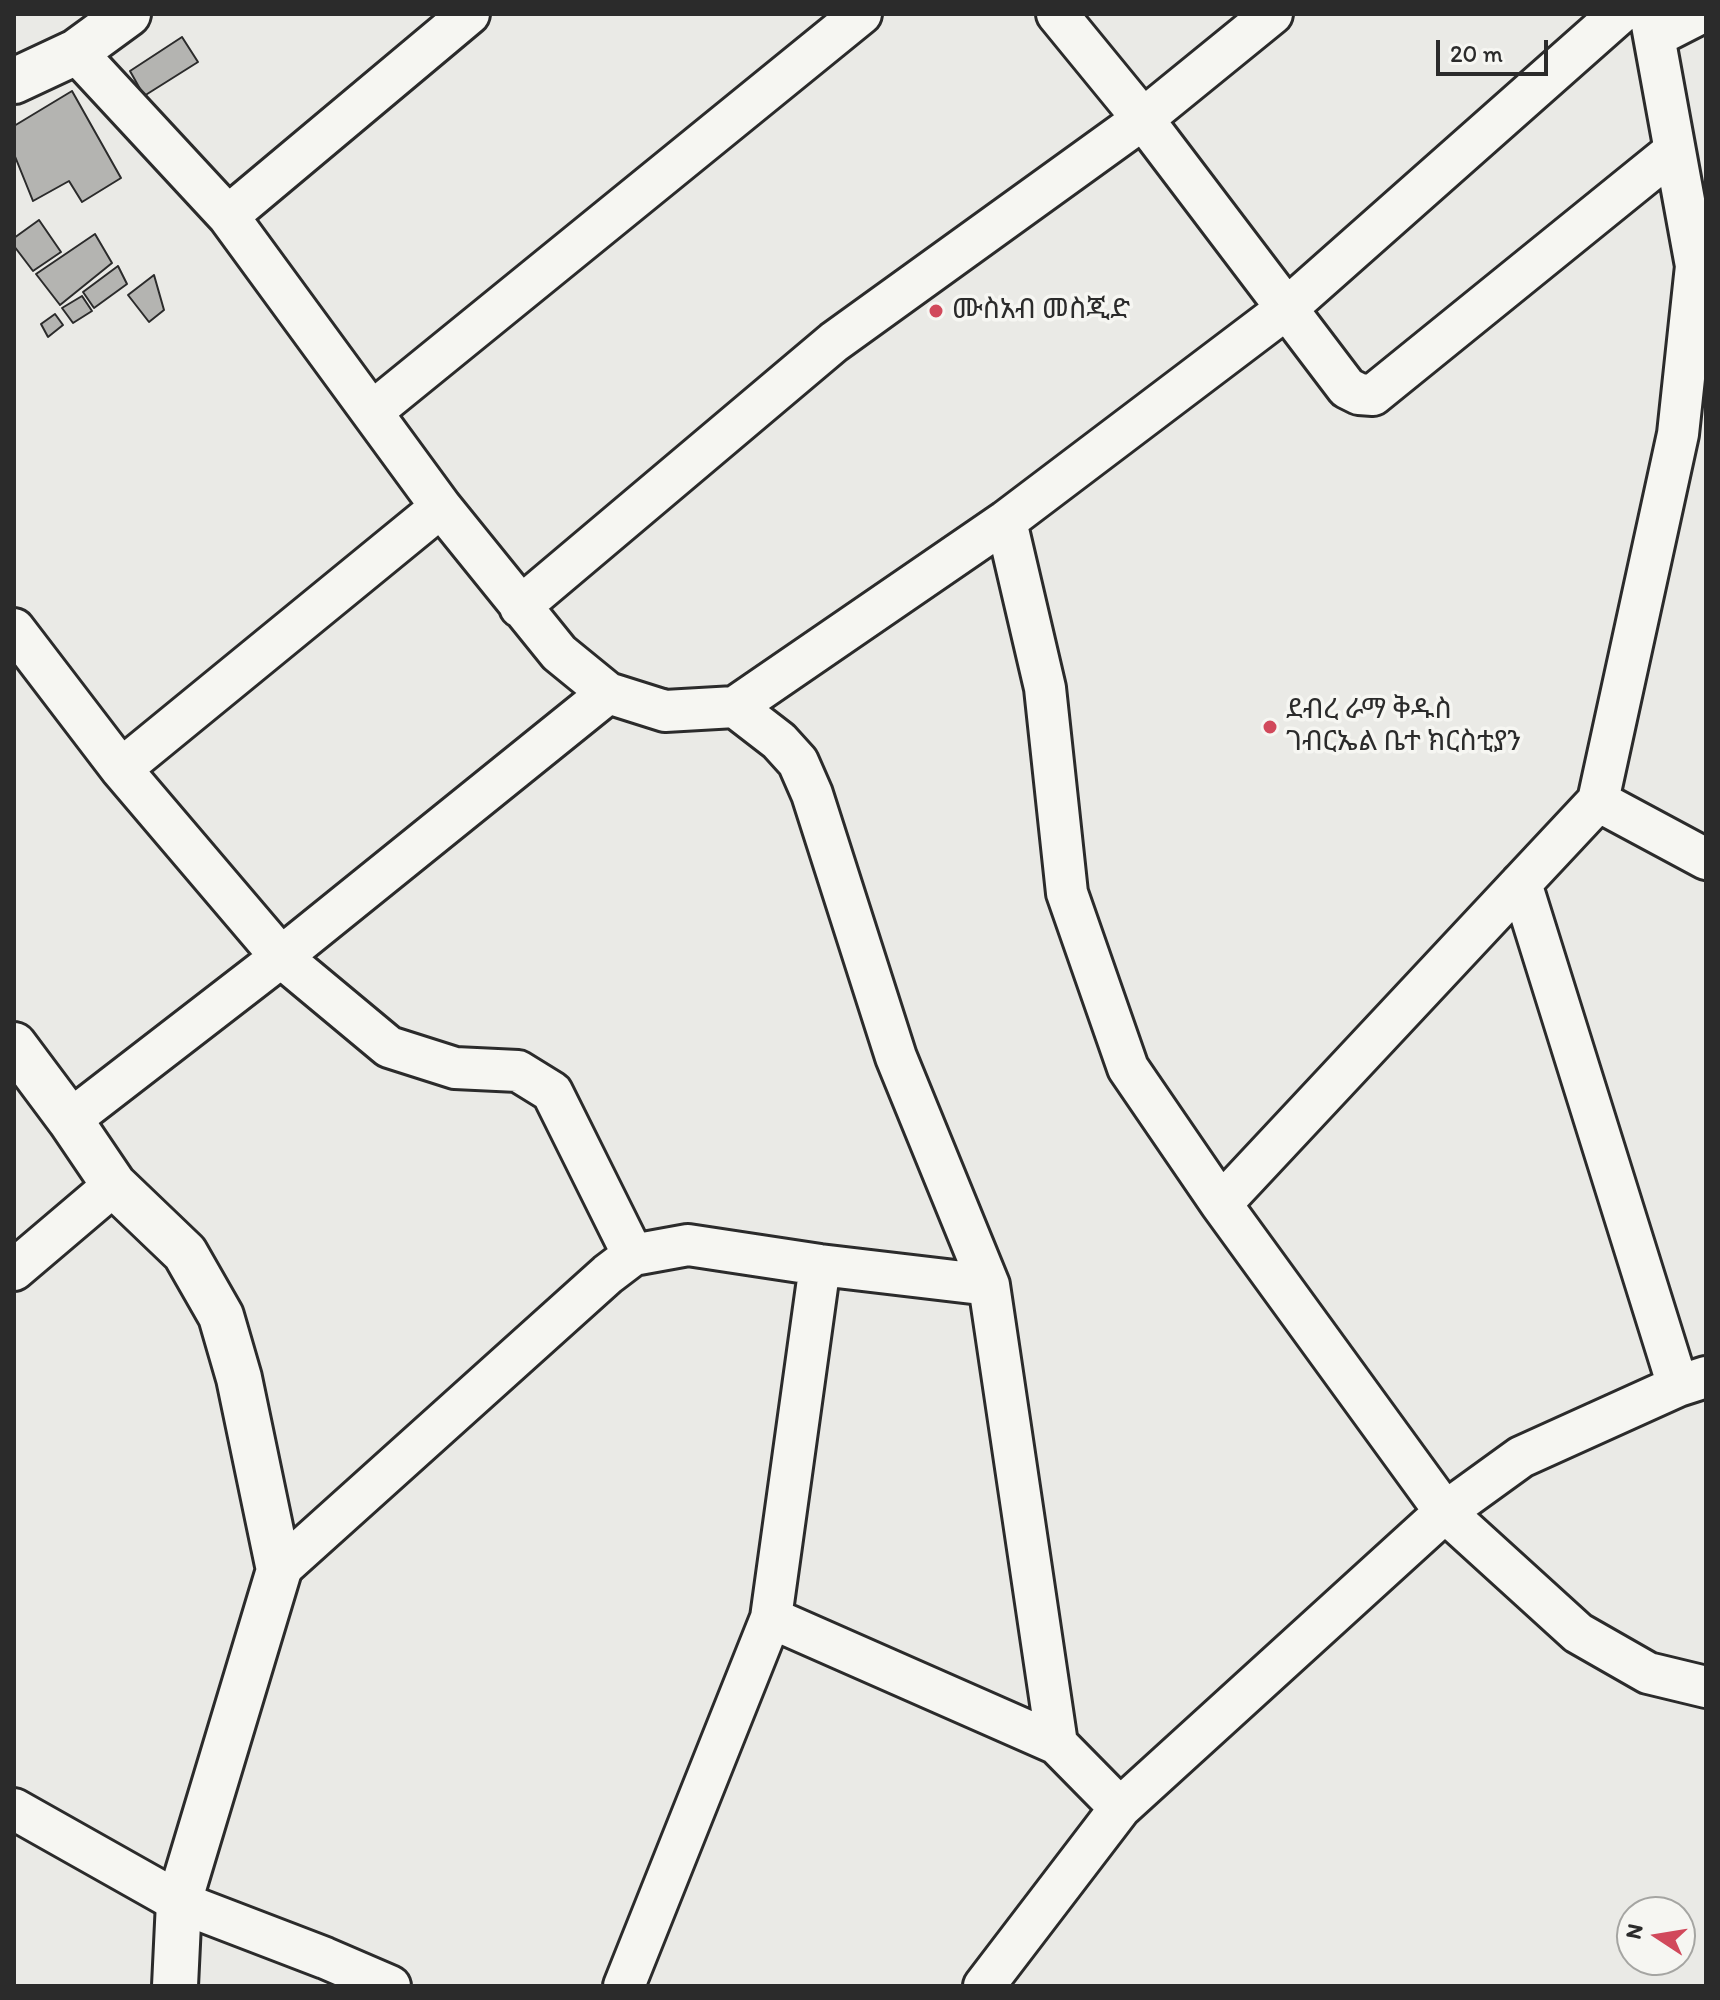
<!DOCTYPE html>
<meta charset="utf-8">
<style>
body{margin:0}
#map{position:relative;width:1720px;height:2000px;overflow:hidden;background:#eaeae6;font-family:Itim,sans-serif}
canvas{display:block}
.frame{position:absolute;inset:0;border:16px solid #2b2b2b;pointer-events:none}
.north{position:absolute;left:1616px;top:1896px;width:80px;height:80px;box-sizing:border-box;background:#f6f6f2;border:2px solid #a5a5a2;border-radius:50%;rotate:282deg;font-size:22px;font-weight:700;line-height:32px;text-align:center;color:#2b2b2b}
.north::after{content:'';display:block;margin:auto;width:28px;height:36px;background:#d1495b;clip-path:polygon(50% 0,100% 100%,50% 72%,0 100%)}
.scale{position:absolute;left:1436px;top:40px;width:112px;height:36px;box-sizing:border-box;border:4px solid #2b2b2b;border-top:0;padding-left:10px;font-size:24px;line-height:28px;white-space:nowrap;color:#2b2b2b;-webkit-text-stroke:6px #f6f6f2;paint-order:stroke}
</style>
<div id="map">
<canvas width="1720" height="2000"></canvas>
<div class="frame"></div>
<div class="north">N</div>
<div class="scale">20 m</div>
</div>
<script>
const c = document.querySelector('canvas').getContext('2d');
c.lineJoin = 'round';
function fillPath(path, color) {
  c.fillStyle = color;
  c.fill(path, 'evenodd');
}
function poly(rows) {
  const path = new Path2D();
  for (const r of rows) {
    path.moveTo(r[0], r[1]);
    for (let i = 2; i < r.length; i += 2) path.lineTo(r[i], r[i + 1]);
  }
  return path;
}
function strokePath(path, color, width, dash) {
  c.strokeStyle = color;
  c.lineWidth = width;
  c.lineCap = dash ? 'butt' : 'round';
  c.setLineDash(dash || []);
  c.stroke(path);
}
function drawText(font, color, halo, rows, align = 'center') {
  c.font = font + ' Itim,"Noto Sans Ethiopic",sans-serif';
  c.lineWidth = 7;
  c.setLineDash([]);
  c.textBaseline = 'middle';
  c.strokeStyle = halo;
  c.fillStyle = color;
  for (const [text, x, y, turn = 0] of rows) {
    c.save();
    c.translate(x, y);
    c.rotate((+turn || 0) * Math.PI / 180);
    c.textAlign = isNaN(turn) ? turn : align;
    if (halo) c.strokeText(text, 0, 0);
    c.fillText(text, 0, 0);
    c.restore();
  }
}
const building = poly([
 [182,37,198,62,144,96,130,71,182,37],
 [72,91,121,178,82,202,69,181,33,201,14,154,14,126,72,91],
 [39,220,61,252,33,271,14,246,14,238,39,220],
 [95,234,112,263,60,305,36,274,95,234],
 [118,266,127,284,94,308,83,292,118,266],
 [154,275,164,310,149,322,128,295,154,275],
 [82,296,92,311,73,323,62,308,82,296],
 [55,314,63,325,48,337,41,324,55,314]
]);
const street = poly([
 [1057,14,1143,119,1347,388,1359,394,1373,395,1674,151],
 [1656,36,1699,14],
 [76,52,228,216,441,507,559,653,608,693,665,711,735,707,1006,521,1286,309,1619,14],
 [228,216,469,14],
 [373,411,861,14],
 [1006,521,1045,688,1067,893,1128,1068,1221,1204,1445,1512,1578,1633,1648,1673,1706,1687],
 [520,607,834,342,1143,119,1272,14],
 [14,629,121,769,281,957,389,1047,455,1068,518,1071,552,1092,633,1255],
 [735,707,779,741,798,762,812,794,896,1057,989,1285,1057,1744],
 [121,769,441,507],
 [1598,801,1706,859],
 [1521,883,1678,1386],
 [70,1120,281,957,608,693],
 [1221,1204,1598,801,1678,434,1696,266,1650,14],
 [14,1270,114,1185],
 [279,1570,608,1274,633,1255,688,1245,820,1265,989,1285],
 [771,1618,1057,1744,1120,1808],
 [14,1809,179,1902,325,1958,390,1986],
 [624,1986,771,1618,820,1265],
 [984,1986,1120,1808,1445,1512,1521,1457,1678,1386,1706,1377]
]);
const secondary = poly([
 [14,1045,70,1120,114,1185,185,1253,221,1316,239,1378,279,1570,179,1902,175,1986]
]);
const highway = poly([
 [14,81,76,52,128,14]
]);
const markers = [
 [936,311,8,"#d1495b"],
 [1270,727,8,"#d1495b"]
];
const poiNames = [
 ["ሙስአብ መስጂድ",952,311],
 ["ደብረ ራማ ቅዱስ",1286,711],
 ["ገብርኤል ቤተ ክርስቲያን",1286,743]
];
fillPath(building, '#b4b4b1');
strokePath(building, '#2b2b2b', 2);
strokePath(street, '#2b2b2b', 46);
strokePath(secondary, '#2b2b2b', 50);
strokePath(highway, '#2b2b2b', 50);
strokePath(street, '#f6f6f2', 40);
strokePath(secondary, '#f6f6f2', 44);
strokePath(highway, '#f6f6f2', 44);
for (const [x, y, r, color] of markers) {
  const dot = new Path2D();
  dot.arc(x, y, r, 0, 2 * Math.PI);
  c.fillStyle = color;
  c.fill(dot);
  strokePath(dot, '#f6f6f2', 3);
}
drawText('28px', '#2b2b2b', '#f6f6f2', poiNames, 'left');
</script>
